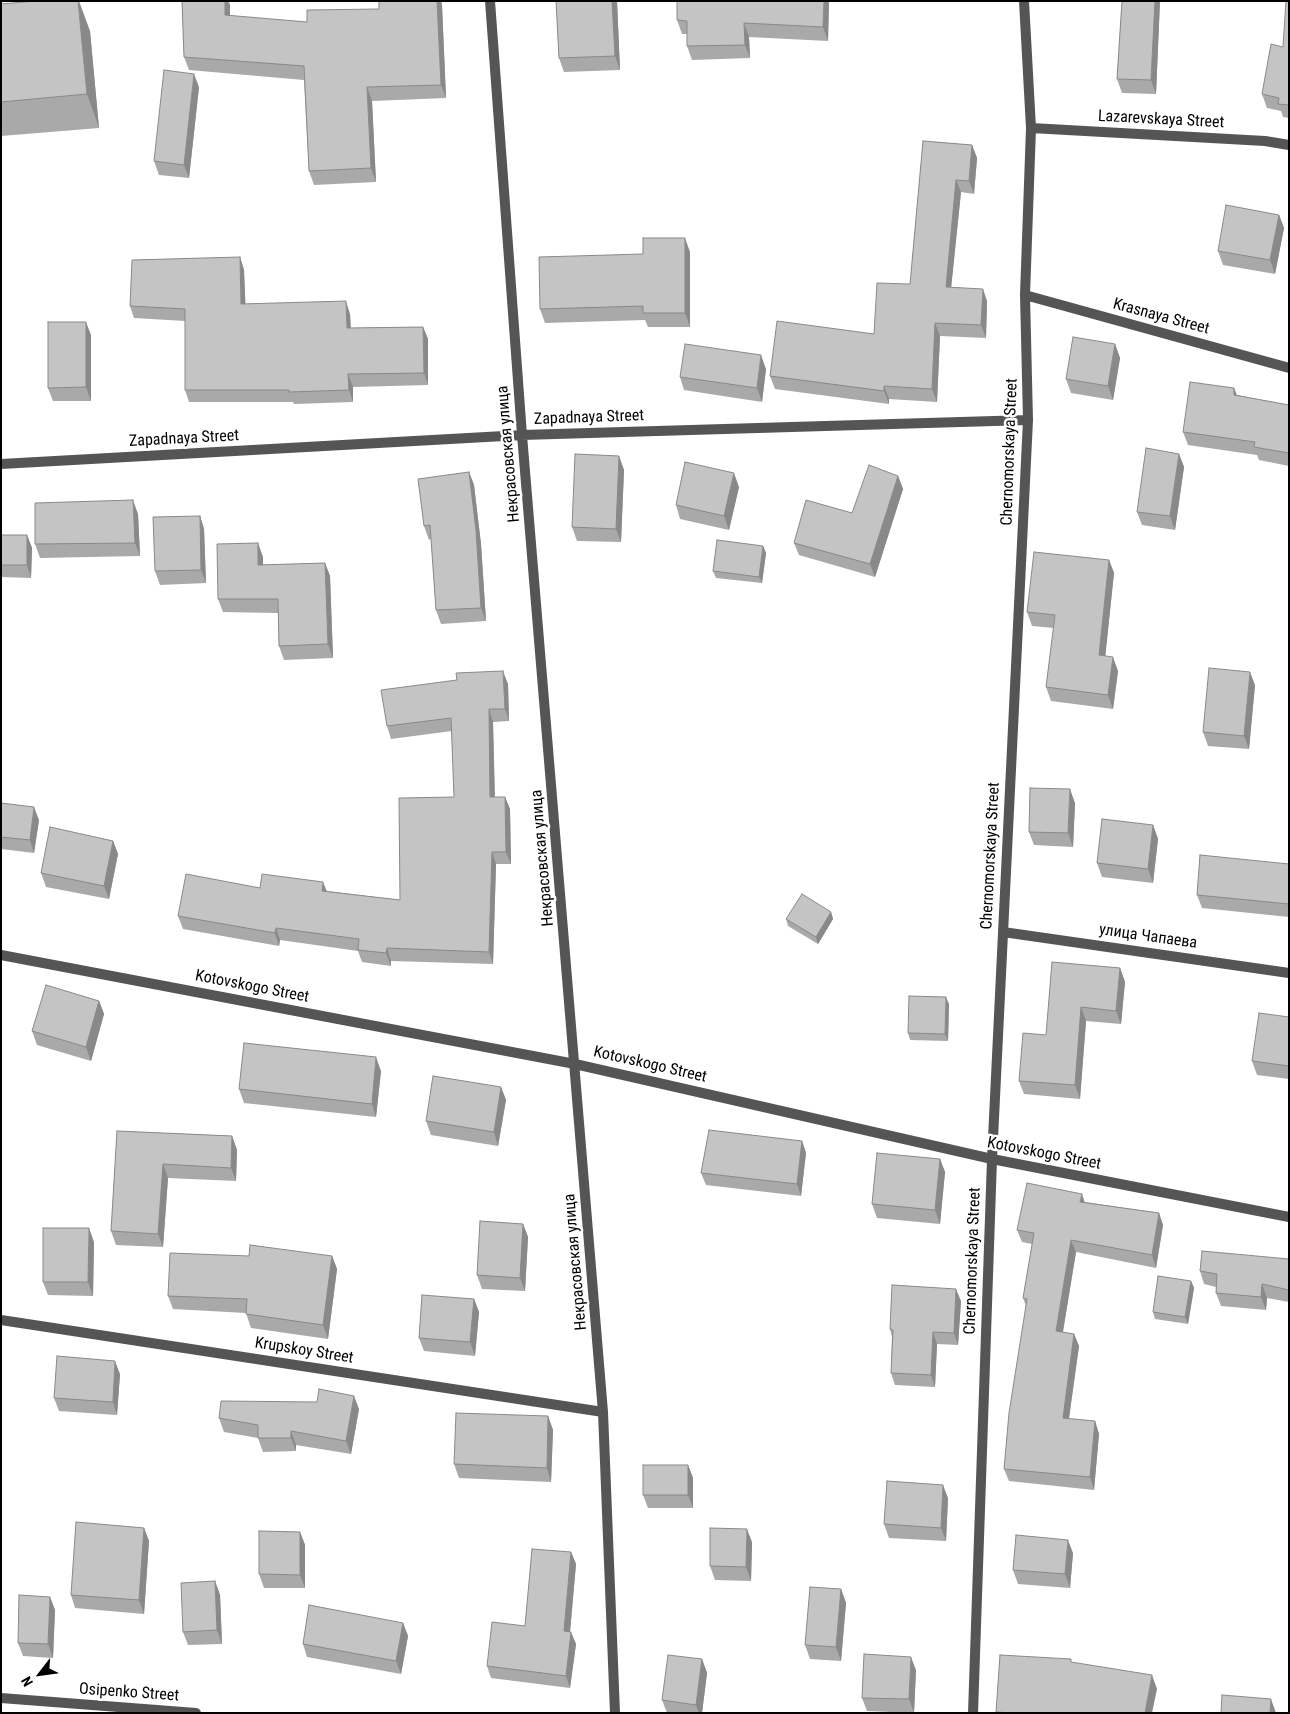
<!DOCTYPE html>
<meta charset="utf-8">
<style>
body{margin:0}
#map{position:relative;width:1290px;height:1714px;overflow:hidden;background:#fff;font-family:"Roboto Condensed",sans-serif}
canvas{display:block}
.frame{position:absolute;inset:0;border:2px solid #000;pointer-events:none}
.north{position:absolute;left:15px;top:1649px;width:50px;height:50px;-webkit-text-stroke:4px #fff;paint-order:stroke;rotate:240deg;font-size:14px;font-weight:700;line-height:20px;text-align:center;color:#000}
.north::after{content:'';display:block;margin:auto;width:18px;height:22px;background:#000;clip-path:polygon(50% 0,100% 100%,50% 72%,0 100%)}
</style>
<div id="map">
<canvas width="1290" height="1714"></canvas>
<div class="frame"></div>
<div class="north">N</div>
</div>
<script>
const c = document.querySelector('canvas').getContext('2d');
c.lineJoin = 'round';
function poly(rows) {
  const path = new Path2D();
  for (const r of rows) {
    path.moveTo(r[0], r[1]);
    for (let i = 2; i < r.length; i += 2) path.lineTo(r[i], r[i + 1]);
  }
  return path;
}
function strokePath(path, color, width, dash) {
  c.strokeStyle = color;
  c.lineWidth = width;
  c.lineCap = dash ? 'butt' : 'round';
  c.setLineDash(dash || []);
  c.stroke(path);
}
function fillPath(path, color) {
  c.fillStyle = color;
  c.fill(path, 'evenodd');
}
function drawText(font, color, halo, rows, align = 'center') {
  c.font = font + ' "Roboto Condensed",sans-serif';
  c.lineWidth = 5;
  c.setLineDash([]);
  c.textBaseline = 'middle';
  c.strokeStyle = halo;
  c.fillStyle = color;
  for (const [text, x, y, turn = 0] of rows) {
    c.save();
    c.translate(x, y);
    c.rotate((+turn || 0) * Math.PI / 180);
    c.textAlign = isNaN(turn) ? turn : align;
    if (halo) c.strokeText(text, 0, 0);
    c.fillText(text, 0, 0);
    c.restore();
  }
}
const street = poly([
 [490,1,522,435,603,1412,615,1713],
 [1031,128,1265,141,1289,145],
 [1025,295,1289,368],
 [1,464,522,435,1028,420],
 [1003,932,1289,973],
 [1,955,575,1064,992,1159,1289,1217],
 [1,1320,603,1412],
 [1,1698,196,1713],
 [973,1713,992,1159,1028,420,1025,295,1031,128,1024,1]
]);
const wall = poly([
 [182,1,228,1,230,5,230,16,307,22,379,9,379,1,441,1,442,5,446,98,372,101,376,182,314,185,309,171,304,80,189,70,184,57],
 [556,1,617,1,620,70,564,72,559,58],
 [829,1,828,41,749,37,750,58,692,60,687,46,687,34,682,34,677,20],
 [1122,1,1160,1,1156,94,1122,93,1117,79],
 [1289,1,1289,118,1283,117,1281,111,1267,108,1262,94,1283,47],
 [1,4,90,31,99,128,1,136],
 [199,87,189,178,159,175,154,161],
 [923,141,972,145,977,158,974,194,961,192,951,287,987,301,986,338,940,336,937,402,889,399,889,404,775,389,770,376,874,334,910,284],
 [1279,215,1284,228,1275,274,1223,265,1218,251],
 [690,252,690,327,648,327,645,320,545,323,540,309,643,254],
 [240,257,244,270,245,304,350,314,351,328,423,327,428,339,428,385,353,387,353,402,294,404,293,402,189,402,185,390,185,321,134,318,130,306],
 [91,335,91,401,53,401,48,388],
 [1115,344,1120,358,1113,400,1071,393,1066,379],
 [766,369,762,402,684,390,680,377],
 [1234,388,1237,395,1289,405,1289,466,1259,460,1257,455,1188,445,1183,432],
 [1179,454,1184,467,1175,530,1142,525,1137,512],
 [619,456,624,470,621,542,577,541,572,527],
 [469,472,474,485,481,544,486,621,441,624,436,610,431,539,429,540,424,526],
 [898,476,903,489,875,577,799,555,794,543,852,513],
 [739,487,729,530,680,519,676,505],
 [138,514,140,556,40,558,35,544],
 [200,516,204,529,206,583,160,585,155,571],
 [1,535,27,535,32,548,31,578,1,577],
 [763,546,766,553,762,583,716,578,713,571],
 [263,557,263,565,325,563,330,576,333,658,284,660,279,646,278,613,223,612,218,599],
 [1109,560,1114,573,1105,656,1118,671,1113,709,1051,701,1046,687,1054,628,1032,626,1027,612],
 [508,684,509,721,493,722,495,797,505,797,510,809,511,864,496,864,493,964,391,961,391,966,362,962,358,951,280,940,279,946,183,929,178,916,260,888,327,891,400,900,454,797,452,731,391,739,387,726],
 [1255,685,1249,749,1208,746,1203,732],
 [1,803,39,820,34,853,1,849],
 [1075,803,1073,847,1034,845,1029,832],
 [1153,825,1158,839,1153,883,1102,877,1097,863],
 [113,841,118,854,109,899,46,887,41,873],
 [1289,864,1289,917,1202,908,1197,895],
 [831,912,833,919,818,944,788,926,786,919],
 [1120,968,1125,982,1121,1024,1086,1021,1080,1099,1024,1094,1019,1081,1046,1035],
 [99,1001,104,1014,91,1061,37,1045,32,1031],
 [949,1004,948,1041,910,1040,908,1033],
 [1289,1017,1289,1079,1257,1075,1252,1061],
 [381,1071,376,1117,244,1103,239,1089],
 [501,1087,506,1100,498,1146,431,1135,426,1121],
 [117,1131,232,1136,237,1150,236,1181,168,1178,163,1247,116,1245,111,1231],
 [802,1141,806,1153,801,1196,706,1185,701,1173],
 [940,1159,945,1172,940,1224,877,1218,872,1204],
 [1085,1202,1159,1213,1163,1225,1156,1268,1076,1252,1063,1332,1074,1334,1079,1346,1069,1419,1095,1421,1099,1434,1094,1490,1009,1481,1004,1469,1026,1306,1023,1298,1032,1244,1022,1242,1017,1230],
 [523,1224,528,1237,525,1291,482,1289,477,1275],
 [94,1242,93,1296,48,1295,43,1282],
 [249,1256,332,1256,337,1269,328,1339,251,1328,246,1313,173,1309,168,1296],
 [1289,1259,1289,1302,1267,1298,1266,1310,1221,1306,1216,1293,1216,1287,1204,1284,1200,1271],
 [1191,1281,1194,1288,1188,1324,1155,1319,1153,1312],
 [474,1299,479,1312,475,1356,424,1351,419,1338],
 [961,1301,958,1345,937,1344,935,1387,895,1385,891,1373,892,1337,890,1329],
 [120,1374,117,1415,59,1411,54,1398],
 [359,1409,351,1454,296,1445,296,1451,263,1452,258,1438,224,1432,219,1418],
 [548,1416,553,1430,551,1482,459,1478,454,1464],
 [688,1465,693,1478,693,1508,648,1508,643,1495],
 [948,1498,946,1541,889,1538,884,1524],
 [144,1528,149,1541,144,1614,75,1608,71,1595],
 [300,1532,305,1545,305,1588,264,1588,259,1574],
 [752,1542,751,1581,715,1580,710,1566],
 [571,1552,576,1564,570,1632,576,1644,570,1688,491,1678,487,1666,525,1626],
 [1073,1553,1070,1588,1018,1584,1013,1570],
 [215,1581,220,1595,222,1644,188,1645,183,1632],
 [841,1589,846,1603,841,1661,810,1659,805,1645],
 [50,1597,55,1610,53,1658,23,1656,18,1643],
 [403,1623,408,1636,401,1674,307,1657,303,1644],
 [702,1659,707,1673,702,1713,667,1713,662,1700],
 [916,1670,914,1713,867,1711,862,1698]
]);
const shadedWall = poly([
 [78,1,79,1,90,31,99,128,87,94],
 [225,1,228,1,230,5,230,29,225,15],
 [437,1,441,1,442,5,446,98,441,85],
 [612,1,617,1,620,70,615,56],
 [824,1,829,1,828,41,823,27],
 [1155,1,1160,1,1156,94,1151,80],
 [744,23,749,37,750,58,745,45],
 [194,74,199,87,189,178,184,165],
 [367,87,372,101,376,182,371,168],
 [972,145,977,158,974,194,969,181],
 [956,180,961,192,950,299,946,287],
 [1279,215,1284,228,1275,274,1270,260],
 [685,238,690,252,690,327,685,313],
 [240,257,244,270,246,316,241,304],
 [983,289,987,301,986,338,981,325],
 [346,301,350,314,351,341,347,328],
 [86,322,91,335,91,401,86,387],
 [935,323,940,336,937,402,932,389],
 [423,327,428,339,428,385,424,373],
 [1115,344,1120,358,1113,400,1108,386],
 [761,355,766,369,762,402,757,388],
 [348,374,353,387,353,402,349,390],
 [884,386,889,399,889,404,884,391],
 [1234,388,1239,402,1234,395],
 [1179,454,1184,467,1175,530,1170,516],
 [619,456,624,470,621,542,616,529],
 [469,472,474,485,481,544,486,621,481,608],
 [734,473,739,487,729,530,724,516],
 [898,476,903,489,875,577,870,564],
 [133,500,138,514,140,556,135,543],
 [200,516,204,529,206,583,201,570],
 [27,535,32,548,31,578,27,565],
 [258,543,263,557,263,579,258,565],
 [763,546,766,553,762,583,759,577],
 [1109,560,1114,573,1104,669,1099,655],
 [325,563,330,576,333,658,328,644],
 [1113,657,1118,671,1113,709,1108,695],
 [503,671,508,684,509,721,505,709],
 [1250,672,1255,685,1249,749,1244,736],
 [489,709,493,722,495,809,490,797],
 [1070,789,1075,803,1073,847,1068,833],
 [505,797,510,809,511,864,506,852],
 [34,807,39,820,34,853,30,840],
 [1153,825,1158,839,1153,883,1148,869],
 [113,841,118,854,109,899,104,886],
 [492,852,496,864,493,964,489,952],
 [323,882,328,894,322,891],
 [831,912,833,919,818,944,816,937],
 [276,928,280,940,279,946,275,933],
 [387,948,391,961,391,966,386,953],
 [1120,968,1125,982,1121,1024,1116,1011],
 [946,997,949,1004,948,1041,945,1034],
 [99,1001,104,1014,91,1061,86,1047],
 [1081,1007,1086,1021,1080,1099,1075,1085],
 [376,1057,381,1071,376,1117,372,1104],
 [501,1087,506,1100,498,1146,494,1132],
 [232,1136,237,1150,236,1181,231,1168],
 [802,1141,806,1153,801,1196,797,1184],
 [940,1159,945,1172,940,1224,935,1210],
 [163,1164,168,1178,163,1247,158,1234],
 [1082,1194,1086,1206,1080,1202],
 [1159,1213,1163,1225,1156,1268,1152,1255],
 [523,1224,528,1237,525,1291,520,1278],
 [89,1228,94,1242,93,1296,88,1282],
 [1071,1240,1076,1252,1061,1343,1056,1331],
 [332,1256,337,1269,328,1339,323,1325],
 [1191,1281,1194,1288,1188,1324,1185,1317],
 [1262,1284,1267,1298,1266,1310,1261,1297],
 [956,1289,961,1301,958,1345,954,1333],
 [474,1299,479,1312,475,1356,470,1342],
 [933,1332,937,1344,935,1387,931,1375],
 [1074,1334,1079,1346,1067,1431,1063,1418],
 [115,1361,120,1374,117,1415,113,1402],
 [354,1396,359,1409,351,1454,346,1441],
 [548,1416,553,1430,551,1482,547,1468],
 [1095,1421,1099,1434,1094,1490,1090,1477],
 [291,1431,296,1445,296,1451,291,1438],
 [688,1465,693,1478,693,1508,688,1495],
 [943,1485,948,1498,946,1541,941,1528],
 [144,1528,149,1541,144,1614,139,1600],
 [747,1529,752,1542,751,1581,746,1567],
 [300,1532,305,1545,305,1588,300,1575],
 [1068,1540,1073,1553,1070,1588,1065,1574],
 [571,1552,576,1564,569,1643,564,1631],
 [215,1581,220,1595,222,1644,217,1630],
 [841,1589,846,1603,841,1661,836,1647],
 [50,1597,55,1610,53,1658,48,1644],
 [403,1623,408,1636,401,1674,396,1661],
 [571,1632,576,1644,570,1688,566,1676],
 [911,1657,916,1670,914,1713,909,1699],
 [702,1659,707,1673,702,1713,699,1713,696,1705],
 [1152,1675,1157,1689,1152,1713,1145,1713],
 [1271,1699,1276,1713,1270,1713]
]);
const building = poly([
 [35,1,78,1,87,94,1,102,1,4,35,1],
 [182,1,225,1,225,15,307,22,307,10,379,9,379,1,437,1,441,85,367,87,371,168,309,171,304,66,184,57,182,1],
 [556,1,612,1,615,56,559,58,556,1],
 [677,1,824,1,823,27,744,23,745,45,687,46,687,21,677,20,677,1],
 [1122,1,1155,1,1151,80,1117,79,1122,1],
 [1286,1,1289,1,1289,105,1278,104,1279,98,1262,94,1271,44,1283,47,1286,1],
 [164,70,194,74,184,165,154,161,164,70],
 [923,141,972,145,969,181,956,180,946,287,983,289,981,325,935,323,932,389,884,386,884,391,770,376,777,321,874,334,877,283,910,284,923,141],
 [1226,205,1279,215,1270,260,1218,251,1226,205],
 [643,238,685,238,685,313,643,313,643,306,540,309,539,257,643,254,643,238],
 [240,257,241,304,346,301,347,328,423,327,424,373,348,374,349,390,289,392,289,390,185,390,185,309,130,306,132,260,240,257],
 [48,322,86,322,86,387,48,388,48,322],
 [1073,337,1115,344,1108,386,1066,379,1073,337],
 [685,344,761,355,757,388,680,377,685,344],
 [1190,382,1234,388,1234,395,1289,405,1289,453,1254,447,1255,442,1183,432,1190,382],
 [1146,448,1179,454,1170,516,1137,512,1146,448],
 [575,454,619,456,616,529,572,527,575,454],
 [685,462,734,473,724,516,676,505,685,462],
 [869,465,898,476,870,564,794,543,806,500,852,513,869,465],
 [469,472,476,530,481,608,436,610,430,525,424,526,418,479,469,472],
 [133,500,135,543,35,544,35,503,133,500],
 [200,516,201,570,155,571,153,517,200,516],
 [1,535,27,535,27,565,1,565,1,535],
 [717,540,763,546,759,577,713,571,717,540],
 [258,543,258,565,325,563,328,644,279,646,278,599,218,599,217,544,258,543],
 [1034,552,1109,560,1099,655,1113,657,1108,695,1046,687,1055,615,1027,612,1034,552],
 [1209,668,1250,672,1244,736,1203,732,1209,668],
 [503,671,505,709,489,709,490,797,505,797,506,852,492,852,489,952,387,948,386,953,358,950,359,939,276,928,275,933,178,916,186,874,260,888,262,874,323,882,322,891,400,900,399,798,454,797,451,718,387,726,381,690,457,680,456,673,503,671],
 [1030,788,1070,789,1068,833,1029,832,1030,788],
 [1,803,34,807,30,840,1,837,1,803],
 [1102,819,1153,825,1148,869,1097,863,1102,819],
 [50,827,113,841,104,886,41,873,50,827],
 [1200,855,1289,864,1289,904,1197,895,1200,855],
 [802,894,831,912,816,937,786,919,802,894],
 [1052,962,1120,968,1116,1011,1081,1007,1075,1085,1019,1081,1023,1033,1046,1035,1052,962],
 [46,985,99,1001,86,1047,32,1031,46,985],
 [909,996,946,997,945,1034,908,1033,909,996],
 [1259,1013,1289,1017,1289,1066,1252,1061,1259,1013],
 [244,1043,376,1057,372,1104,239,1089,244,1043],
 [433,1076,501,1087,494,1132,426,1121,433,1076],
 [709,1130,802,1141,797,1184,701,1173,709,1130],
 [117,1131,232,1136,231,1168,163,1164,158,1234,111,1231,117,1131],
 [877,1153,940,1159,935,1210,872,1204,877,1153],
 [1027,1183,1082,1194,1080,1202,1159,1213,1152,1255,1071,1240,1056,1331,1074,1334,1063,1418,1095,1421,1090,1477,1004,1469,1009,1413,1027,1299,1023,1298,1034,1233,1017,1230,1027,1183],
 [480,1221,523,1224,520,1278,477,1275,480,1221],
 [43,1228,89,1228,88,1282,43,1282,43,1228],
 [250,1245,332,1256,323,1325,246,1314,247,1299,168,1296,170,1253,249,1256,250,1245],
 [1202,1251,1289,1259,1289,1290,1262,1284,1261,1297,1216,1293,1217,1274,1200,1271,1202,1251],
 [1158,1276,1191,1281,1185,1317,1153,1312,1158,1276],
 [892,1285,956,1289,954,1333,933,1332,931,1375,891,1373,893,1330,890,1329,892,1285],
 [422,1295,474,1299,470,1342,419,1338,422,1295],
 [57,1356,115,1361,113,1402,54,1398,57,1356],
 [319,1389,354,1396,346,1441,291,1431,291,1438,258,1438,258,1425,219,1418,221,1401,317,1402,319,1389],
 [456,1413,548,1416,547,1468,454,1464,456,1413],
 [643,1465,688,1465,688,1495,643,1495,643,1465],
 [887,1481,943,1485,941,1528,884,1524,887,1481],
 [76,1522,144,1528,139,1600,71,1595,76,1522],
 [710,1528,747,1529,746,1567,710,1566,710,1528],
 [259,1531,300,1532,300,1575,259,1574,259,1531],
 [1016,1535,1068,1540,1065,1574,1013,1570,1016,1535],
 [532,1549,571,1552,564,1631,571,1632,566,1676,487,1666,492,1622,525,1626,532,1549],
 [215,1581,217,1630,183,1632,181,1583,215,1581],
 [810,1587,841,1589,836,1647,805,1645,810,1587],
 [19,1595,50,1597,48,1644,18,1643,19,1595],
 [309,1605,403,1623,396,1661,303,1644,309,1605],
 [864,1654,911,1657,909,1699,862,1698,864,1654],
 [668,1655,702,1659,696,1705,662,1700,668,1655],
 [1000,1655,1071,1659,1071,1662,1152,1675,1145,1713,1012,1713,996,1712,1000,1655],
 [1222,1695,1271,1699,1270,1713,1221,1713,1222,1695]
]);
const streetNames = [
 ["Lazarevskaya Street",1161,120,3],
 ["Krasnaya Street",1161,317,15],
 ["Zapadnaya Street",589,418,-2],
 ["Zapadnaya Street",184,439,-3],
 ["Chernomorskaya Street",1010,452,-88],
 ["Некрасовская улица",509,454,-95],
 ["Chernomorskaya Street",991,856,-87],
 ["Некрасовская улица",543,858,-95],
 ["улица Чапаева",1148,937,8],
 ["Kotovskogo Street",252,987,11],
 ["Kotovskogo Street",650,1065,13],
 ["Kotovskogo Street",1044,1154,11],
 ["Chernomorskaya Street",973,1261,-88],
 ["Некрасовская улица",576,1262,-95],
 ["Krupskoy Street",304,1351,9],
 ["Osipenko Street",129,1693,4]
];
strokePath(street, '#555', 10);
fillPath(wall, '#a9a9a9');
fillPath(shadedWall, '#898989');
fillPath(building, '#c4c4c4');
strokePath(building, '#898989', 1);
drawText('16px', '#000', '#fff', streetNames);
</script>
